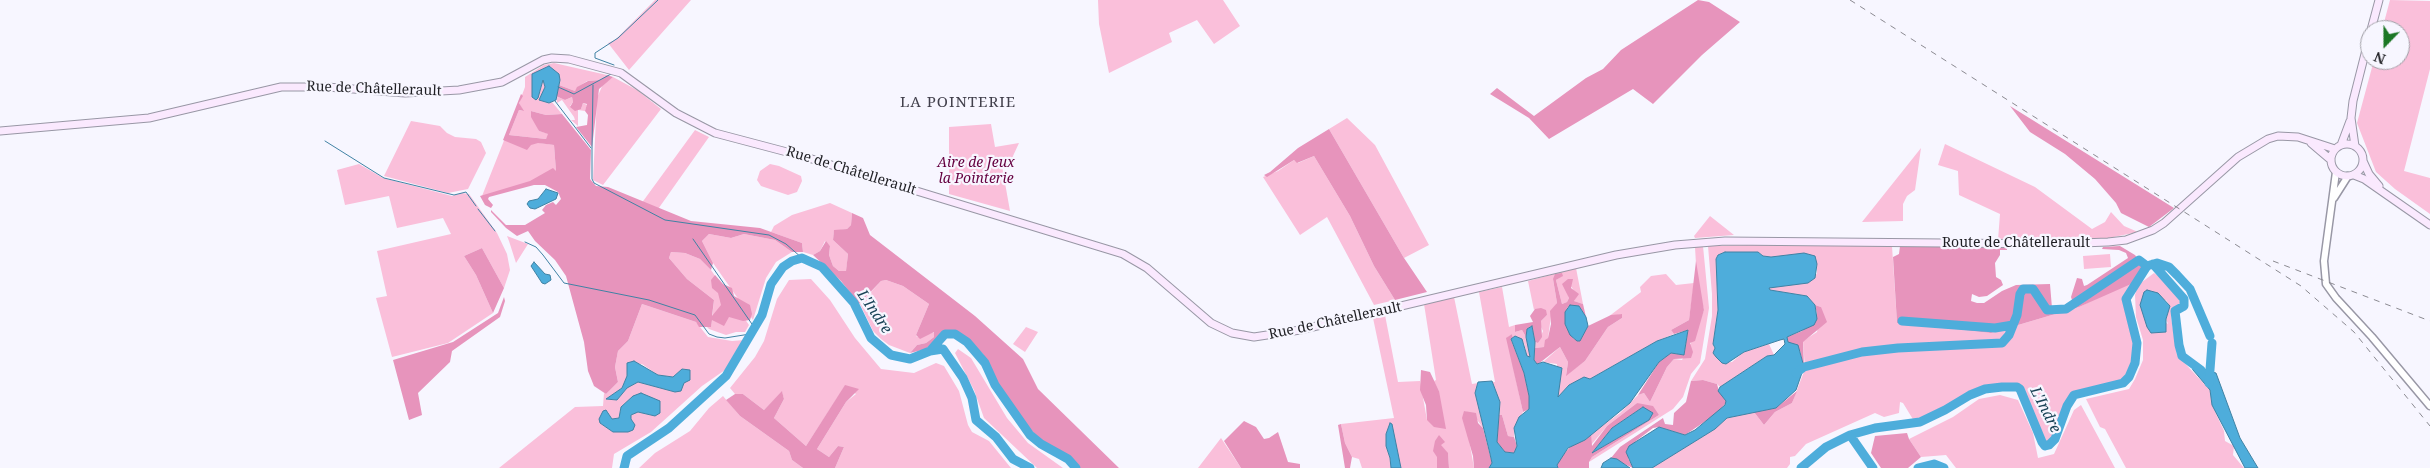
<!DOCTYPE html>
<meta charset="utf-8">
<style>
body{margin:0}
#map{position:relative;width:2430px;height:468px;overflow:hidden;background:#f7f6ff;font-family:"Noto Serif",serif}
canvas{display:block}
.north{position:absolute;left:2360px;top:20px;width:50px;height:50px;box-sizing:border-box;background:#f7f6ff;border:1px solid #a1a0a7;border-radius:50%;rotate:202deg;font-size:14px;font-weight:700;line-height:20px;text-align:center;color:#1f1f24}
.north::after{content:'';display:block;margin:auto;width:18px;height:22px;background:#1c7725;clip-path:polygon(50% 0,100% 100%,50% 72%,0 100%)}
</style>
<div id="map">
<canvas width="2430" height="468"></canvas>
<div class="north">N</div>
</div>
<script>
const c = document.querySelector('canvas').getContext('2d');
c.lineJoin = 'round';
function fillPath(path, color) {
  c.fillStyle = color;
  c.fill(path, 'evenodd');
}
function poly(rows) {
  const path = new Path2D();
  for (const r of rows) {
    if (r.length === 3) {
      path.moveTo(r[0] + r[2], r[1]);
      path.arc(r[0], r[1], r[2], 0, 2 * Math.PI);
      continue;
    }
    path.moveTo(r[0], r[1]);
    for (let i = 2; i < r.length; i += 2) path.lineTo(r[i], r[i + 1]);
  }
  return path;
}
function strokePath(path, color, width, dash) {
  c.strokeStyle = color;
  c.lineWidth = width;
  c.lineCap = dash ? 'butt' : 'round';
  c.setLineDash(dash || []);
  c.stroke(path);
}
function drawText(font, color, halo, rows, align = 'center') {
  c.font = font + ' "Noto Serif",serif';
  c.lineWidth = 4.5;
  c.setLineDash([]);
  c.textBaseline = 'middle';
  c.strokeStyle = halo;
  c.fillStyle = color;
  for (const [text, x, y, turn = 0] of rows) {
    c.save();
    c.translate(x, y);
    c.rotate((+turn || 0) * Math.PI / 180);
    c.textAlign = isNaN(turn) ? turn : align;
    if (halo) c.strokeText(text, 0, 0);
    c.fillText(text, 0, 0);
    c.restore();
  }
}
const green = poly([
 [655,0,691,0,629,70,608,43,615,40],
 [1098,0,1223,0,1240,26,1214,44,1197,20,1169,33,1172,42,1109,73,1099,24],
 [2390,0,2430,1,2430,69,2404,171,2430,178,2430,214,2395,189,2376,172,2357,123,2374,60,2400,60,2400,30,2382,30],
 [554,63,607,75,600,80,587,81,578,87,575,91,559,85,560,80,532,75,532,93,540,92,543,80,545,87,540,100,548,103,552,102,562,114,546,115,531,111,539,131,549,134,546,139,509,135,519,110,523,111,519,103,525,87,525,77,544,65],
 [613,77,637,90,661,109,603,185,593,180,597,98,603,84],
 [556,96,565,100,572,97,573,102,570,106,578,109,581,109,583,103,587,105,585,111,578,110,578,126,571,120,575,120,574,117,562,100,557,103],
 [1347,118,1375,145,1429,245,1404,258,1329,129],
 [411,121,440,126,447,133,455,137,476,139,481,142,486,153,468,189,448,193,384,176],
 [991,124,995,147,1019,143,1013,156,1014,164,1002,166,1010,211,949,194,949,127],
 [695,130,709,137,656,212,641,204],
 [505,138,554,145,556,171,533,182,482,196],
 [1945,144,2035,187,2092,229,2105,222,2111,212,2124,226,2138,232,2099,240,1998,240,2000,214,1959,195,1958,171,1938,165],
 [1921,148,1915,190,1907,196,1903,204,1903,221,1862,222],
 [1314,156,1350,216,1374,266,1395,300,1374,305,1327,217,1300,235,1263,177,1278,171,1294,160,1298,163],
 [359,164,383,178,452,196,462,193,469,194,497,233,507,254,510,270,504,288,482,248,464,256,476,275,493,313,448,343,392,357,376,298,387,296,377,251,451,234,443,218,397,228,389,196,345,205,337,170],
 [770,164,779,166,801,176,802,181,797,192,788,195,761,186,757,180,760,171],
 [830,203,852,213,851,225,847,229,834,231,833,240,848,254,846,272,839,271,833,266,829,255,830,246,825,241,820,251,813,255,803,252,802,243,771,232,774,226,792,215],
 [1710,216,1734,235,1695,238,1694,236],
 [709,234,731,238,744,234,775,240,792,252,776,262,766,278,753,320,713,263,702,241],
 [507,236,528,244,516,263,509,241],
 [1752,245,1892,246,1897,323,1991,333,2079,307,2129,283,2131,284,2124,298,2125,309,2135,339,2132,362,2127,376,2122,381,2073,393,2065,405,2053,438,2047,443,2044,441,2026,394,2022,388,2018,385,2002,385,1985,387,1969,393,1936,412,1914,421,1903,403,1900,402,1899,413,1884,417,1875,413,1806,444,1795,456,1790,457,1790,464,1787,468,1652,468,1715,429,1727,418,1754,412,1764,425,1775,412,1792,403,1805,369,1803,341,1817,332,1821,307,1815,305,1807,296,1769,290,1769,287,1817,274,1817,264,1763,256,1758,252,1725,252,1718,255,1716,259,1718,310,1713,343,1716,357,1722,363,1732,362,1744,352,1769,344,1774,355,1767,356,1720,387,1717,384,1703,380,1691,381,1705,359,1712,316,1712,294,1708,246],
 [1703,246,1709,308,1700,363,1691,374,1683,397,1673,409,1589,462,1592,457,1659,415,1637,403,1607,426,1591,445,1591,434,1620,413,1638,395,1644,393,1650,402,1667,367,1674,359,1682,360,1692,341,1704,310,1697,282,1695,247],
 [671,252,685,253,700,259,711,270,749,325,745,332,736,332,726,335,709,329,707,327,711,327,714,300,687,279,669,258],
 [2110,254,2111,267,2084,269,2083,256],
 [1576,268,1583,304,1574,301,1577,295,1570,285,1566,289,1569,298,1567,302,1562,304,1556,280,1562,276,1553,279,1557,303,1551,316,1548,338,1544,347,1535,348,1535,342,1538,343,1543,331,1540,325,1541,321,1547,315,1535,309,1534,310,1528,281],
 [2154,273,2169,284,2179,298,2180,303,2173,310,2171,317,2177,355,2210,390,2212,405,2224,431,2225,441,2234,446,2233,455,2244,468,2126,468,2105,429,2100,427,2086,399,2129,389,2135,379,2143,360,2143,340,2136,317,2135,295,2138,285],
 [2166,300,2170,306,2166,319,2168,324,2140,305],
 [1666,274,1676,285,1694,283,1689,320,1671,330,1674,334,1657,341,1590,379,1569,385,1558,397,1557,364,1543,362,1560,347,1568,362,1566,375,1585,361,1608,327,1622,318,1622,314,1608,317,1641,292,1640,287,1651,276],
 [811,279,830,300,855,338,881,369,914,373,936,363,944,366,959,391,968,425,972,432,989,441,1011,468,835,468,844,447,838,446,829,457,817,449,846,402,856,394,845,386,806,446,774,418,784,399,782,392,764,410,743,394,735,394,730,388,755,357,764,341,777,299,789,280],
 [886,280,903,286,929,304,916,335,917,337,935,332,934,337,926,343,917,345,910,353,889,345,881,339,873,331,860,304,881,281],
 [1502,287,1509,327,1515,325,1515,332,1522,330,1526,337,1530,352,1530,357,1527,356,1524,343,1519,338,1513,338,1512,334,1507,338,1523,412,1514,428,1514,437,1508,436,1502,415,1499,415,1500,402,1492,382,1495,382,1479,292],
 [1454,297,1472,384,1478,383,1475,393,1483,423,1483,428,1473,414,1464,411,1474,468,1449,468,1448,454,1440,445,1439,435,1437,468,1401,468,1399,463,1386,446,1390,458,1391,468,1362,468,1359,459,1352,457,1345,443,1341,424,1394,418,1373,318,1385,315,1398,382,1420,381,1427,420,1439,391,1434,381,1436,380,1424,304],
 [642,304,696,322,708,337,732,341,744,340,725,370,702,386,651,432,614,454,612,468,499,468,575,407,603,406,604,393,606,394,618,382,615,367,618,351,628,341],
 [627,363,642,364,658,375,673,377,682,369,690,370,684,383,675,392,638,382,627,388,617,400,606,399,622,388,627,376],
 [633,396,655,416,638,412,634,413,630,417,634,423,613,432,600,423,603,411,608,412,612,419,619,418,621,407],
 [1026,327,1038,332,1025,352,1013,344],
 [958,349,971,358,1007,418,1028,443,1063,468,1037,468,984,418,974,390,955,353],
 [2000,395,2018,400,2033,433,2038,458,2054,454,2074,410,2081,405,2115,468,1956,468,1946,455,1921,457,1909,439,1953,417,1979,399],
 [723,396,740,416,789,451,792,460,803,468,639,468,655,453,690,431,709,408],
 [1221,438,1241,468,1198,468]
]);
const forest = poly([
 [1698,0,1709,2,1740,22,1702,55,1653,104,1633,89,1549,139,1529,118,1490,94,1497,88,1534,116,1586,78,1603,69,1621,50],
 [607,75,613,77,599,89,592,147,576,127,587,125,588,115,585,111,587,104,583,103,581,109,575,111,570,107,573,102,572,97,565,100,556,96,559,85,575,91,577,87,588,81,600,80],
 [521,94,523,96,519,103,524,111,519,110,509,135,546,139,548,134,539,131,531,117,531,111,546,115,562,114,591,150,590,179,596,186,608,187,691,221,760,228,802,243,803,252,792,252,775,240,744,234,731,238,709,234,702,241,713,263,711,270,700,259,685,253,671,252,669,258,687,279,714,300,712,316,721,305,718,293,712,288,711,280,715,275,723,284,732,288,734,296,750,305,752,314,750,320,743,321,729,317,724,326,712,320,711,327,699,327,696,322,642,304,628,341,618,351,615,367,618,382,606,394,594,386,588,371,584,342,566,276,555,260,535,241,528,231,517,236,506,228,491,212,491,210,506,225,525,225,545,213,542,210,546,205,553,202,556,205,561,199,558,192,545,185,534,185,489,197,488,199,493,205,491,208,485,205,480,196,530,181,553,168,556,171,554,145,538,143,531,145,527,150,503,140],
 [2010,106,2174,208,2149,227,2121,213,2116,203,2095,179,2065,154,2030,132],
 [1329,129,1404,258,1427,292,1395,300,1374,266,1350,216,1314,156,1297,163,1294,160,1267,177,1264,175,1270,172,1298,148],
 [852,213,863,218,870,235,975,316,1023,359,1038,389,1119,468,1080,468,1068,457,1042,442,1018,415,994,378,983,354,965,336,950,330,943,332,926,349,910,353,917,345,926,343,934,337,934,332,920,339,916,335,929,304,903,286,886,280,881,281,859,304,841,281,813,255,820,251,826,241,830,246,829,255,833,266,839,271,846,271,848,254,833,240,834,230,847,229,851,225],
 [1900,246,2007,248,2007,250,2000,250,2000,255,1995,263,1996,277,2001,280,2003,285,1987,296,1979,297,1972,294,1971,301,1977,303,1984,303,2002,291,2016,285,2050,284,2052,308,2065,308,2073,303,2071,297,2077,278,2082,279,2084,286,2087,285,2128,258,2126,253,2119,250,2102,249,2103,247,2120,246,2135,255,2144,267,2131,284,2079,307,1991,333,1897,323,1893,257,1899,254],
 [482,248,504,288,493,313,476,275,464,256],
 [1696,261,1704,310,1695,341,1690,343,1693,352,1691,358,1674,359,1667,367,1650,402,1644,393,1638,395,1659,362,1671,353,1684,355,1688,330,1674,334,1671,330,1689,320],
 [1562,273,1563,276,1556,280,1562,304,1567,302,1569,298,1562,284,1568,279,1573,279,1571,288,1579,294,1574,301,1583,304,1586,317,1579,306,1570,306,1567,308,1565,324,1574,339,1580,340,1588,326,1611,315,1622,314,1622,318,1608,327,1585,361,1566,376,1568,362,1560,347,1537,365,1534,360,1535,348,1544,347,1545,340,1548,338,1551,324,1550,311,1557,303,1553,279,1555,274],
 [504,297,505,301,500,317,452,351,450,362,418,393,422,415,409,420,393,360,453,342,498,313],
 [1815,305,1821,307,1827,322,1803,342,1804,367,1800,351,1788,342,1787,337,1802,331,1817,314],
 [1541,308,1546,310,1547,315,1541,321,1542,337,1538,343,1535,342,1532,326,1527,329,1526,337,1522,330,1515,332,1515,325,1533,322,1530,316,1535,309],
 [1512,334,1513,338,1511,340,1524,373,1529,396,1529,409,1523,412,1506,338],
 [1421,370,1430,372,1439,391,1446,429,1434,427,1427,420,1426,405,1420,390],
 [1703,380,1717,384,1719,391,1727,402,1716,414,1685,435,1659,427,1653,428,1636,441,1628,458,1633,468,1611,458,1620,447,1663,418,1665,424,1673,425,1674,413,1686,402,1691,381],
 [845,385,859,389,846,402,817,449,829,457,838,446,844,447,835,468,803,468,792,460,789,451,740,416,726,400,735,394,743,394,764,410,782,391,784,399,774,418,806,446],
 [1797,391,1792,403,1775,412,1764,425,1754,412,1776,408],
 [1637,403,1653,406,1659,415,1592,457,1589,462,1589,468,1558,468,1557,465,1562,456,1572,445,1585,440,1591,434,1592,446,1607,426],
 [1643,407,1649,420,1592,453,1612,428],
 [1464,411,1476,413,1478,423,1483,428,1492,463,1489,468,1474,468,1473,456,1462,418],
 [1499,415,1502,415,1508,436,1514,437,1517,446,1514,453,1505,452,1497,442],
 [1244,421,1256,427,1264,439,1269,438,1278,432,1288,462,1300,464,1300,468,1241,468,1224,441],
 [1341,424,1345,443,1352,457,1350,468,1345,468,1338,425],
 [1907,433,1909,439,1921,457,1908,468,1881,468,1871,453,1875,436],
 [1439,435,1445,442,1441,445,1448,453,1449,468,1437,468,1437,457,1433,451,1435,441]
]);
const water = poly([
 [549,66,559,74,560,80,556,100,549,103,539,100,545,87,543,80,538,98,536,100,532,97,532,74,549,66],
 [546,189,558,193,556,199,535,209,530,208,527,204,529,201,538,199,546,189],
 [1725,252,1758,252,1763,256,1771,257,1804,253,1815,256,1817,264,1815,278,1808,283,1769,288,1770,290,1807,296,1815,305,1817,319,1814,325,1787,337,1788,342,1798,345,1804,367,1796,390,1776,408,1727,418,1715,429,1652,468,1633,468,1626,452,1629,446,1659,427,1685,435,1695,430,1725,405,1726,401,1718,391,1720,387,1767,356,1774,355,1785,344,1784,339,1780,340,1744,352,1726,364,1722,363,1716,357,1713,353,1715,348,1713,344,1718,310,1716,259,1718,255,1725,252],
 [534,262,545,274,550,275,551,280,545,284,542,283,531,266,534,262],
 [2147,290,2158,293,2170,306,2166,319,2166,332,2151,333,2147,327,2140,305,2144,292,2147,290],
 [1570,305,1579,306,1586,317,1588,326,1580,341,1577,341,1570,335,1565,324,1565,312,1570,305],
 [1532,326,1535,342,1534,360,1537,364,1543,362,1562,368,1558,397,1569,385,1584,377,1590,379,1657,341,1688,330,1684,355,1671,353,1659,362,1630,403,1585,440,1568,448,1557,465,1558,468,1489,468,1492,463,1490,454,1475,393,1478,382,1492,381,1500,402,1497,442,1505,452,1514,453,1517,446,1514,428,1519,417,1529,409,1529,396,1524,373,1511,339,1515,336,1522,339,1527,356,1530,357,1526,337,1527,329,1532,326],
 [2189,359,2208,371,2216,373,2240,438,2258,468,2245,468,2212,405,2210,390,2193,370,2189,359],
 [634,361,658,375,673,377,682,369,690,370,690,380,684,383,681,391,675,392,638,382,627,388,617,400,606,399,622,388,627,376,627,363,634,361],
 [641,393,660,401,660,413,655,416,638,412,631,415,631,419,635,425,633,430,628,432,613,432,600,423,599,419,603,411,606,410,612,419,619,418,621,407,633,396,641,393],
 [1643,407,1653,413,1649,420,1592,453,1612,428,1643,407],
 [1390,423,1392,424,1401,468,1391,468,1390,458,1386,446,1386,434,1390,423],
 [1611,458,1617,459,1630,468,1601,468,1603,463,1611,458]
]);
const stream = poly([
 [614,65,595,58,595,53,618,38,658,0],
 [593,85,592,149,592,179,594,183,665,220,769,235,786,244,802,258],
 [558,87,574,94,611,74],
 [555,101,591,148],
 [325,141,384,178,454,195,466,192,476,206],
 [478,209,495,231],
 [693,239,754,327],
 [525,242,536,247,543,255,564,283,649,300,695,315,709,334,717,337,725,338,750,334]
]);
const river = poly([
 [2153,264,2184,299,2184,306,2175,311,2179,345,2182,356,2201,370],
 [2150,265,2157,263,2169,267,2177,275,2190,289,2210,336],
 [1902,321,1995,328,2013,325],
 [930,351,945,334,955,334,967,342,985,363,995,385,1030,435,1041,444,1068,459,1076,468],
 [1796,373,1804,367,1862,352,1898,348,2002,343,2009,335,2017,315,2020,294,2023,289,2033,289,2047,310,2066,309,2139,260,2147,266],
 [2209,383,2212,343],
 [1850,435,1873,468],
 [624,468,627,456,669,428,726,376,762,315,771,284,783,267,792,261,802,258,822,267,854,303,871,338,891,355,910,359,930,351,943,349,963,378,972,398,976,420,996,437,1013,459,1030,468],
 [1801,468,1826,447,1850,435,1875,428,1920,422,1945,410,1970,395,1985,389,2002,387,2017,387,2020,389,2042,442,2045,446,2049,445,2055,439,2067,406,2074,395,2123,383,2129,377,2135,363,2137,343,2126,299,2147,266],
 [1918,468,1934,464,1944,468]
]);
const tertiary = poly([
 [2336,172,2324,261,2326,284,2336,298,2372,337,2430,406],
 [2334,198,2348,176]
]);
const secondary = poly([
 [2371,30,2379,0],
 [0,131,149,118,281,87,327,87,405,93,459,90,502,82,543,60,552,58,569,59,621,73,676,113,715,133,802,156,1123,254,1147,268,1211,323,1232,333,1254,337,1300,330,1616,255,1675,245,1725,241,2054,244,2108,242,2126,240,2153,230,2164,223,2238,157,2268,139,2278,136,2298,137,2335,149],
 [2311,143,2331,160],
 [2347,160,16],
 [2341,145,2350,121],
 [2355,146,2351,118,2353,101,2370,34],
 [2363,161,2369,174,2379,186],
 [2354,175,2364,179,2430,225]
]);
const rail = poly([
 [1850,0,2301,286,2354,332,2430,426],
 [2273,261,2430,321]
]);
const streetNames = [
 ["Rue de Châtellerault",374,89,2],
 ["Rue de Châtellerault",851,171,17],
 ["Route de Châtellerault",2016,243],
 ["Rue de Châtellerault",1335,321,-12]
];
const parkNames = [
 ["Aire de Jeux",976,163],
 ["la Pointerie",976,179]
];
const neighbourhoodNames = [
 ["LA POINTERIE",958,103]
];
const waterNames = [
 ["L'Indre",874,312,56],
 ["L'Indre",2045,410,63]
];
fillPath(green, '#fabfda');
fillPath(forest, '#e794bc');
fillPath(water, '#4eaddb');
strokePath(water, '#4082a4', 1);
strokePath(stream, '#4082a4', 1);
strokePath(river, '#4eaddb', 9);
strokePath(tertiary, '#9897a5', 9);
strokePath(secondary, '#9897a5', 9);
strokePath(tertiary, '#fff', 6);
strokePath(secondary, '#fae9fe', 7);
strokePath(rail, '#8b8a91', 1, [6, 6]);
drawText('14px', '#1f1f24', '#f7f6ff', streetNames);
drawText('italic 14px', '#650040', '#f7f6ff', parkNames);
c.letterSpacing = '1px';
drawText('15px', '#42404c', '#f7f6ff', neighbourhoodNames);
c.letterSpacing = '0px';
drawText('italic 15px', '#1a4357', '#f7f6ff', waterNames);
</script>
